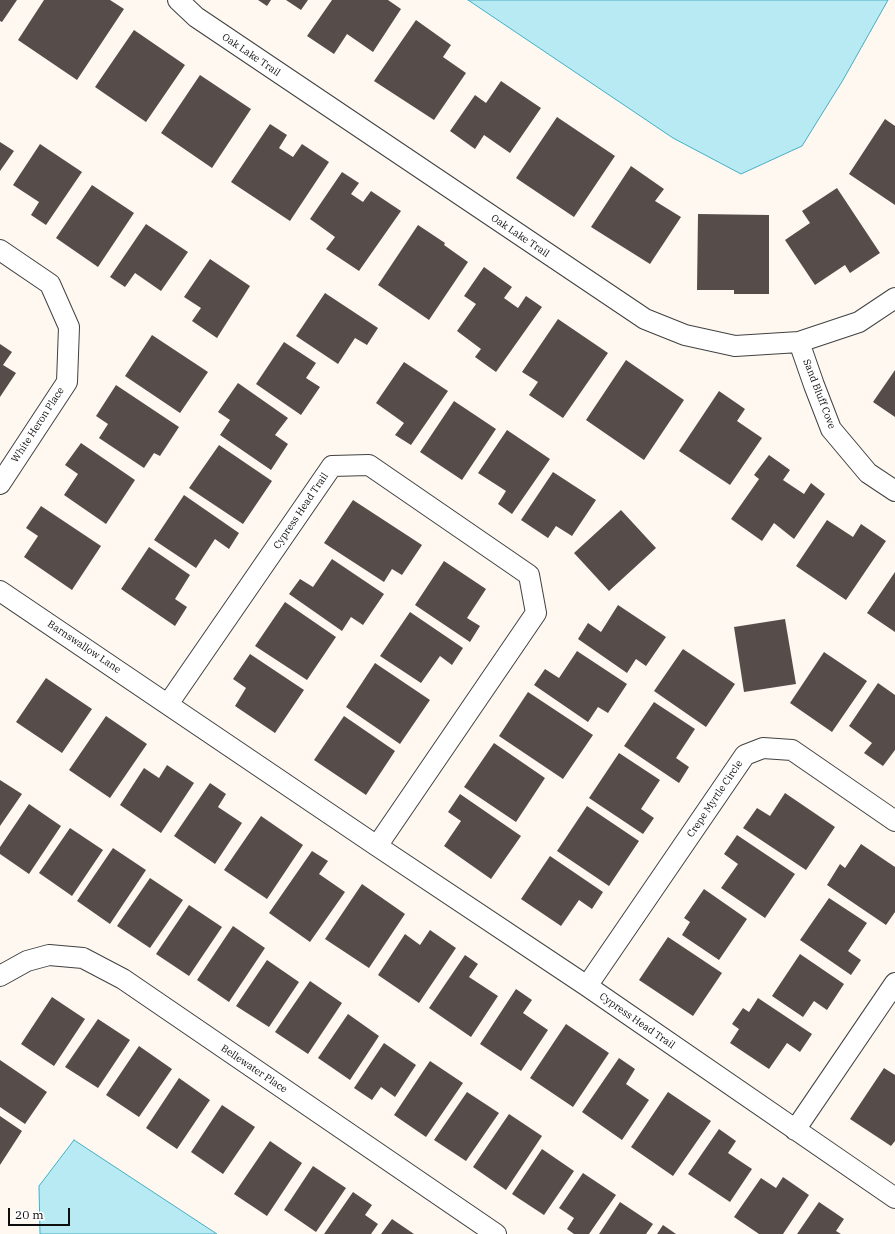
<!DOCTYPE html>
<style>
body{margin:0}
#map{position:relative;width:895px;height:1234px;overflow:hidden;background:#fef8f0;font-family:"IBM Plex Serif",serif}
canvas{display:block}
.scale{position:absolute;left:8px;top:1208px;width:62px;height:18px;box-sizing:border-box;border:2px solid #0e0e0e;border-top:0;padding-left:5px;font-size:12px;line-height:14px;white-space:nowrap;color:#0e0e0e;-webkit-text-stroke:3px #fff;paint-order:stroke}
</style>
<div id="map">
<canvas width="895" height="1234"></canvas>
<div class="scale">20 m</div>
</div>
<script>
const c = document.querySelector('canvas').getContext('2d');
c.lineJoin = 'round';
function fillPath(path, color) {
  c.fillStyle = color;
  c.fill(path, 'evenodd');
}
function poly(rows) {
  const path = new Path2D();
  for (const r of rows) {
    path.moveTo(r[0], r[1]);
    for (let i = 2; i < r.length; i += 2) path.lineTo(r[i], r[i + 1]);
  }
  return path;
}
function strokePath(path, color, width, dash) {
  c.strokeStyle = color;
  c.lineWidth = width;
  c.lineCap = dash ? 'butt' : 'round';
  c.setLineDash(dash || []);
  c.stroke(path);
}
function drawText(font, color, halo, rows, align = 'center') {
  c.font = font + ' "IBM Plex Serif",serif';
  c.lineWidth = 4;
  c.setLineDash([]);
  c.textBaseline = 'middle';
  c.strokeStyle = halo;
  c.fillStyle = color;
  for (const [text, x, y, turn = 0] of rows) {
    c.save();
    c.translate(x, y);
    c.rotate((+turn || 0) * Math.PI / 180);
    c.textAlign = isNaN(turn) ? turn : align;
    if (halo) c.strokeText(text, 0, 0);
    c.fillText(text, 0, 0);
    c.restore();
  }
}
const water = poly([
 [468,0,888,0,843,80,802,146,741,174,673,138,468,0],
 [74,1140,217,1234,40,1234,39,1186,74,1140]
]);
const building = poly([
 [0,0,17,0,2,22,0,21],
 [44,0,110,0,124,9,77,80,18,40],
 [258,0,271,0,267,6],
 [286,0,308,0,301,10],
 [332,0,388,0,401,9,373,52,347,34,334,54,307,36],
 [416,20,451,45,443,57,466,73,434,120,374,81],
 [134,30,185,65,146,122,95,87],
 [200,75,251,109,212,168,161,133],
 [501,81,541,108,510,153,484,135,475,149,450,131,475,95,486,103],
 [557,117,615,156,574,217,516,178],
 [885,119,895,126,895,205,849,174],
 [270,124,287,135,279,148,293,157,302,144,329,162,290,221,231,182],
 [0,142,14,151,0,171],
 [40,144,82,172,46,225,31,215,39,202,13,185],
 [631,166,664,189,655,201,681,217,650,264,591,227],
 [342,172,359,183,351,194,363,202,371,191,401,211,359,271,326,249,335,237,310,219],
 [92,185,134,213,98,267,56,238],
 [837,188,880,253,850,273,845,265,815,285,785,240,810,223,802,211],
 [698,214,769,215,769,294,734,294,734,290,697,290],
 [146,224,188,252,161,291,135,273,125,287,110,277],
 [418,225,445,243,444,245,468,262,429,320,378,285],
 [210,259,250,286,217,338,192,321,201,308,184,297],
 [484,267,512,287,504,298,518,308,526,296,542,307,496,372,475,357,481,349,457,331,476,304,464,296],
 [325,293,378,328,367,345,355,338,338,364,296,336],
 [558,319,608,353,563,418,529,395,538,382,522,372],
 [152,335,208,372,180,413,125,376],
 [284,342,316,363,306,378,320,387,301,415,256,384],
 [0,344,12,352,3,365,16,373,0,397],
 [626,360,684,400,644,460,586,420],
 [404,362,448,391,411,445,395,435,404,423,376,403],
 [895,370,895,417,873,402],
 [238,383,288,418,275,435,288,444,271,470,220,435,230,420,218,412],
 [116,385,179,427,160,456,154,453,144,468,99,438,108,424,96,416],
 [719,391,745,409,737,421,762,438,730,485,679,451],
 [454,401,496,429,462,480,420,452],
 [507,430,550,459,512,514,498,504,506,491,478,473],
 [81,443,135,480,106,524,64,495,78,474,65,465],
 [219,445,272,481,243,524,189,488],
 [769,455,790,470,783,480,804,494,811,483,825,494,794,539,774,523,762,541,731,519,759,479,754,475],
 [553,472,596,500,572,536,556,526,548,538,521,520],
 [184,495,239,533,229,549,215,539,196,568,154,540],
 [353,500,422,545,402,575,392,569,384,582,324,543],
 [41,506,101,546,72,590,24,557,38,536,26,528],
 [621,510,656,548,609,591,574,553],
 [827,520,853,537,861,524,886,541,846,600,796,566],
 [149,547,190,575,175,599,187,607,175,626,121,589],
 [332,559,384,594,363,625,351,617,342,631,289,594,300,579,313,587],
 [444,561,486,589,467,618,480,626,470,642,415,605],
 [895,572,895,632,867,613],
 [285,602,336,637,307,680,255,646],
 [618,605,666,637,646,666,636,659,627,673,578,639,588,623,601,632],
 [410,612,463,648,452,665,440,656,421,683,380,656],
 [785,619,796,684,744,692,734,627],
 [683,649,735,684,706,727,654,691],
 [577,651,627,684,608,713,598,707,588,722,534,685,545,669,559,678],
 [824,652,867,681,832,732,790,703],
 [250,654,304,690,275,733,235,706,246,688,233,679],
 [375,663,430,700,400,744,346,707],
 [46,678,92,709,62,753,16,722],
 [878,683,895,695,895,750,883,766,864,753,872,743,849,726],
 [528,692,593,735,563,779,499,736],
 [654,702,695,729,676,758,689,767,679,783,624,746],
 [106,716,147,744,110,798,69,770],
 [344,716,395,751,366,795,314,760],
 [494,743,545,778,516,822,464,787],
 [619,753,660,780,641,809,654,818,643,834,589,798],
 [167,765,194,783,161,833,120,805,144,768,159,778],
 [0,780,22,794,0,826],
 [210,783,226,794,218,807,242,823,215,864,174,836],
 [785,793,835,827,806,870,743,828,757,808,770,816],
 [460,794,521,836,491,879,444,846,461,821,448,812],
 [29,804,61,826,29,874,0,854,0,847],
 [587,806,639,841,609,886,557,851],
 [261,816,303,845,267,899,224,870],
 [70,828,103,850,72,896,39,873],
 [737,835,795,874,765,918,721,888,738,864,724,854],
 [861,844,895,867,895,912,886,925,827,885,840,864,845,868],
 [113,848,146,870,110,924,77,901],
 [312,851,328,861,319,874,345,892,310,942,269,913],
 [550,856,603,892,592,909,579,900,561,926,521,899],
 [150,878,183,900,150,948,117,926],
 [362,884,405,914,369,968,325,939],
 [704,889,747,919,719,960,682,935,690,922,684,918],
 [829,898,867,923,848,951,861,960,851,975,800,940],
 [189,905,222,927,189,976,156,954],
 [233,926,265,948,229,1002,197,980],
 [430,930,456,948,419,1003,378,975,405,934,420,945],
 [668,937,722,973,693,1016,639,980],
 [800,954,844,984,827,1010,814,1001,803,1017,772,996],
 [465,955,478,964,469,977,498,996,471,1037,429,1008],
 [267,960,299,982,269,1027,236,1006],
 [310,981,342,1003,308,1054,275,1032],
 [516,989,532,1000,523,1013,548,1030,521,1071,480,1044],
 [52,997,85,1019,54,1066,21,1044],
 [758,998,812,1034,800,1052,787,1043,769,1069,730,1043,739,1029,732,1024,743,1008,749,1012],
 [348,1014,379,1036,350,1080,318,1058],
 [98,1019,130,1040,98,1088,65,1067],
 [566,1024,609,1053,573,1107,530,1078],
 [384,1043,416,1065,395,1097,381,1087,372,1100,354,1088],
 [139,1046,172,1069,139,1117,106,1095],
 [619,1058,635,1069,626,1084,649,1100,622,1140,582,1112],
 [0,1060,47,1092,25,1124,0,1107],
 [430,1061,463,1083,426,1137,394,1115],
 [884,1068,895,1075,895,1141,891,1146,850,1119],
 [179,1078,210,1100,177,1149,146,1128],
 [467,1092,499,1113,466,1161,434,1140],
 [668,1092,711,1121,673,1176,631,1147],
 [222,1105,255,1127,223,1174,191,1152],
 [509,1114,542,1136,506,1190,473,1167],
 [0,1116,22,1131,0,1165],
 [719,1129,736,1141,728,1153,752,1169,730,1202,688,1174],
 [270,1141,302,1163,267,1216,234,1194],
 [542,1149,574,1171,544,1215,512,1194],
 [313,1166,346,1188,316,1232,284,1210],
 [583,1173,616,1195,589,1234,574,1234,567,1229,574,1218,559,1208],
 [783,1177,809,1195,783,1234,759,1234,734,1217,761,1178,776,1188],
 [353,1192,372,1205,365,1215,378,1224,371,1234,324,1234],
 [620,1202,653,1224,646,1234,599,1234],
 [819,1202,844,1219,836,1231,841,1234,797,1234],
 [392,1219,414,1234,381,1234],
 [663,1225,676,1234,657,1234]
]);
const street = poly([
 [178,0,196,17,645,319,685,335,735,346,799,342,859,322,895,298],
 [0,250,50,284,69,327,67,382,0,484],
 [799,342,814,385,831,429,868,473,895,491],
 [0,591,377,846,587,986,895,1198],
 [168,704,332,466,369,465,529,575,536,613,377,846],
 [0,976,27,961,49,955,83,958,123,979,496,1234],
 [587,986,745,755,763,748,792,750,895,821],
 [795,1130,895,983]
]);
const streetNames = [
 ["Oak Lake Trail",251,55,34],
 ["Oak Lake Trail",520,236,34],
 ["Sand Bluff Cove",819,394,69],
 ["White Heron Place",38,425,-57],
 ["Cypress Head Trail",301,511,-56],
 ["Barnswallow Lane",84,647,34],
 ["Crepe Myrtle Circle",715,799,-56],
 ["Cypress Head Trail",637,1021,35],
 ["Bellewater Place",254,1069,34]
];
fillPath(water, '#b8eaf3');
strokePath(water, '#43afc5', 1);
fillPath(building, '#564d4b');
strokePath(street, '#414141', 22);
strokePath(street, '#fff', 20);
drawText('10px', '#0e0e0e', '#fff', streetNames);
</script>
